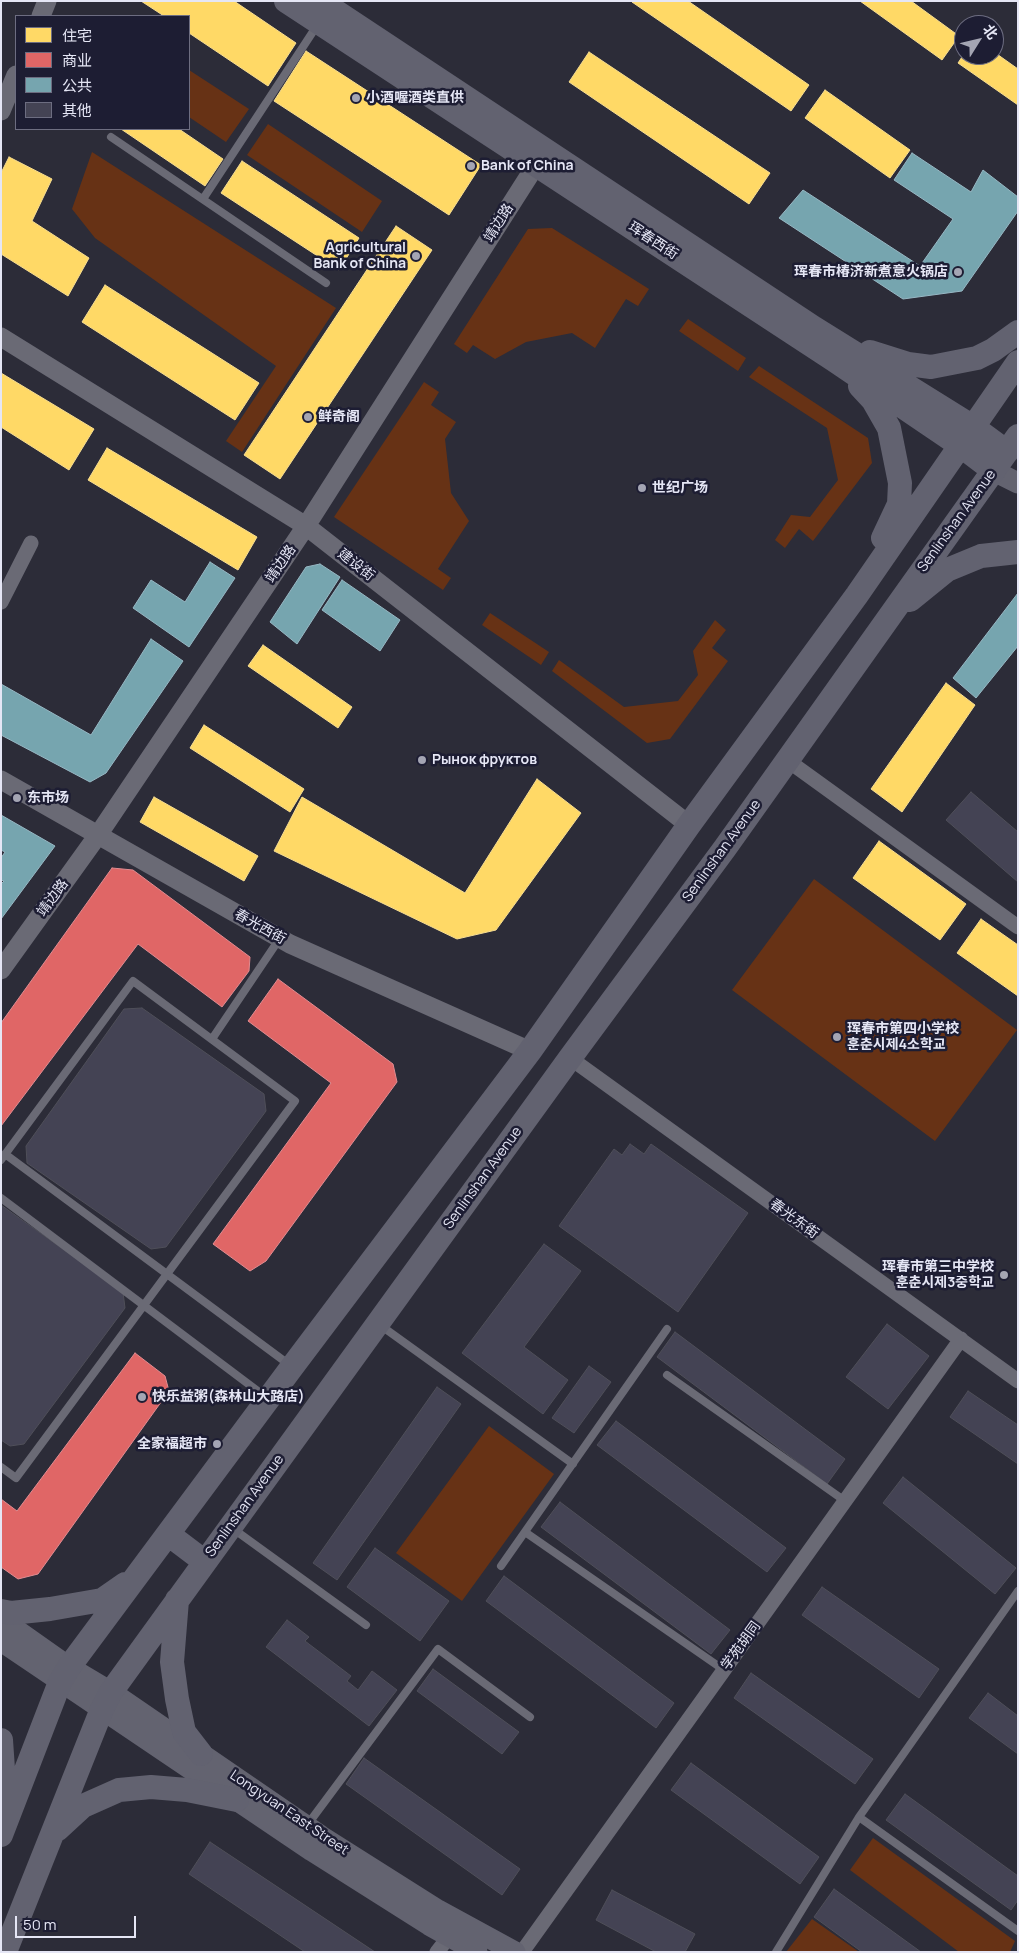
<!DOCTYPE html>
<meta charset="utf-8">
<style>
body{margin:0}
#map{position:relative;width:1019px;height:1953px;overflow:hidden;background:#2c2c38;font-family:Manrope,"Noto Sans SC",sans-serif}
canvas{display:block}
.frame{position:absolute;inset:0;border:2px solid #e5e6f5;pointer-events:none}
.legend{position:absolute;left:15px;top:15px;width:175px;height:115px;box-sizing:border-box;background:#1d1d33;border:1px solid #6d6d81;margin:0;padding:6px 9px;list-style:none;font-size:15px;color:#e5e6f5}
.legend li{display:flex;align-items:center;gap:10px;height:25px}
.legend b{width:25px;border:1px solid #6d6d81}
.north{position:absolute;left:954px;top:15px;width:50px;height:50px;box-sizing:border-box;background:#1d1d33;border:1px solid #6d6d81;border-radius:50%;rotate:54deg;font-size:14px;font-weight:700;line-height:20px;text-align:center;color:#e5e6f5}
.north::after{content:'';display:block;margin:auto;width:18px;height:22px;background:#a4a5b3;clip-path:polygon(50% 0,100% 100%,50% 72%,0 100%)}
.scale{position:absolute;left:15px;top:1916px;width:121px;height:22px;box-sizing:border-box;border:2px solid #e5e6f5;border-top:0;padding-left:6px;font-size:15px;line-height:18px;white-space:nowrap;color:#e5e6f5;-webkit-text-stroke:4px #1d1d33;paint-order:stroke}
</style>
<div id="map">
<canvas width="1019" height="1953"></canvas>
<div class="frame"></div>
<ul class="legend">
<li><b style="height:14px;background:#ffd966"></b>住宅</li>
<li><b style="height:14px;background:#e06666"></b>商业</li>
<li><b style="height:14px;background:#76a5af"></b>公共</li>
<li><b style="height:14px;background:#444354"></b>其他</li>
</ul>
<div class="north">北</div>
<div class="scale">50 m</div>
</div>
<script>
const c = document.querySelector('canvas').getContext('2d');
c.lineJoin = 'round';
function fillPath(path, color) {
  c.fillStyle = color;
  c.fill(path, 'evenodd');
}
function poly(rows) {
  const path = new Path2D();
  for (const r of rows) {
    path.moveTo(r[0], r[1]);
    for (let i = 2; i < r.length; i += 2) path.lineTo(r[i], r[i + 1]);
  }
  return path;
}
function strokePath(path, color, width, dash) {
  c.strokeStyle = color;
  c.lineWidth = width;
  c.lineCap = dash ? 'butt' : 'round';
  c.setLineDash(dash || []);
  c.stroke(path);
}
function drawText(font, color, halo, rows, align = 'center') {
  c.font = font + ' Manrope,"Noto Sans SC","Noto Sans KR",sans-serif';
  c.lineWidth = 5;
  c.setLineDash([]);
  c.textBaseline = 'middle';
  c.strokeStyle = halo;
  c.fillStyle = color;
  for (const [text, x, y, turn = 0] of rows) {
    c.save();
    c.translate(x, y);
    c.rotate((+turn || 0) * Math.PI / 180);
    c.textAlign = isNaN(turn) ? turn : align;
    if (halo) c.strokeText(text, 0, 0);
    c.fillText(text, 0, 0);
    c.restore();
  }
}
const green = poly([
 [189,70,249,109,226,142,189,117],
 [268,124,382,201,362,232,247,155],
 [92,152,336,308,242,452,226,441,276,366,95,238,72,209],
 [552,228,649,289,638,306,626,299,595,348,572,333,526,342,495,359,473,345,467,353,454,344,528,229],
 [688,319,746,358,738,371,679,331],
 [759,366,868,438,872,463,813,541,799,529,785,548,775,540,791,515,810,517,838,480,827,428,749,377],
 [424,382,439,392,431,405,456,422,445,439,451,493,469,521,438,569,451,578,443,590,334,517],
 [490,613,549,652,541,665,482,625],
 [715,620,726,630,712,648,728,661,670,739,647,743,552,671,559,660,624,707,678,701,698,675,693,651],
 [814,879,1017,1030,935,1141,732,990],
 [489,1426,554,1474,462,1601,396,1553],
 [873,1838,1015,1941,1010,1952,959,1952,850,1870],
 [812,1919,859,1952,786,1952]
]);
const homes = poly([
 [141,1,234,1,296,43,268,86,189,33,189,16,164,16,141,1],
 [688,1,809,85,791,111,632,2,688,1],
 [860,1,911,1,959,36,942,60,860,1],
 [306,51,481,165,449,215,274,101,306,51],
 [589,52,770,173,749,204,569,82,589,52],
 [994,52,1018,69,1018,105,958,63,964,54,994,55,994,52],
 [825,90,910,150,890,178,805,118,825,90],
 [121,129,179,129,223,159,205,186,121,129],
 [9,157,52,179,32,221,89,258,68,296,1,254,1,173,9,157],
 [242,161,359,238,339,270,221,193,242,161],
 [396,226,432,250,280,479,244,455,396,226],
 [105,285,259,383,235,420,82,322,105,285],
 [1,373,94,429,69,470,1,427,1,373],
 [107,448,257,537,238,570,88,480,107,448],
 [263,645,352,707,338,728,248,666,263,645],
 [946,683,975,705,902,812,871,789,946,683],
 [204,725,304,789,290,812,190,748,204,725],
 [537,779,581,813,496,930,457,939,274,851,302,797,465,893,537,779],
 [154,797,258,856,244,881,140,822,154,797],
 [879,841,966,904,940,940,853,878,879,841],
 [981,919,1018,945,1018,996,957,953,981,919]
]);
const shops = poly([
 [112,868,133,870,250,957,249,971,222,1007,138,944,1,1126,1,1023,112,868],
 [278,979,393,1064,397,1082,266,1261,250,1271,213,1244,331,1083,248,1021,278,979],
 [135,1353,165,1376,169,1391,38,1574,18,1579,1,1567,1,1499,17,1511,135,1353]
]);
const public = poly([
 [912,153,971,192,983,170,1018,197,1018,211,962,291,903,299,779,218,803,190,920,266,953,219,894,180,912,153],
 [210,562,235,578,189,647,133,608,151,580,185,602,210,562],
 [320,564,340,577,297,644,270,622,306,567,320,564],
 [342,580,400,620,380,651,322,610,342,580],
 [1018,593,1018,646,976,698,953,678,1018,593],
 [151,639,183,661,106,773,90,782,1,735,1,684,91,735,151,639],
 [1,815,55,846,1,919,1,884,4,881,1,880,1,858,5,852,1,850,1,815]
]);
const building = poly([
 [971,792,1018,832,1018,882,946,820,971,792],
 [142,1008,264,1094,266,1111,166,1247,151,1249,27,1163,26,1146,124,1009,142,1008],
 [630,1144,644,1154,651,1144,748,1213,678,1312,559,1226,614,1149,622,1155,630,1144],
 [1,1205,123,1292,125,1308,24,1444,10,1446,1,1440,1,1205],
 [544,1244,581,1271,524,1347,568,1380,543,1414,462,1353,544,1244],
 [887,1324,929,1356,888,1409,846,1377,887,1324],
 [675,1332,845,1459,827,1484,657,1357,675,1332],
 [589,1366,611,1382,574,1433,552,1418,589,1366],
 [437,1387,461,1404,337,1580,313,1563,437,1387],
 [968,1391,1018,1425,1018,1464,950,1417,968,1391],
 [616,1421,786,1548,767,1572,597,1445,616,1421],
 [903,1477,1016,1568,995,1594,883,1503,903,1477],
 [560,1502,730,1630,711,1654,541,1527,560,1502],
 [375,1548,449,1601,420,1641,347,1587,375,1548],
 [504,1576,674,1703,656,1728,486,1601,504,1576],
 [822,1587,939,1669,919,1698,802,1615,822,1587],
 [287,1620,309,1637,305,1641,351,1676,347,1681,358,1690,372,1671,397,1690,369,1726,266,1647,287,1620],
 [433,1669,519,1732,502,1754,417,1691,433,1669],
 [751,1673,873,1759,855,1784,734,1698,751,1673],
 [988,1693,1018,1716,1018,1754,969,1718,988,1693],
 [364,1758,520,1869,502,1895,346,1784,364,1758],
 [691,1763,819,1857,800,1884,671,1790,691,1763],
 [905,1794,1018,1876,1018,1900,1011,1910,886,1820,905,1794],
 [210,1842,375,1952,305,1952,189,1874,210,1842],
 [834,1889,921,1952,862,1952,814,1917,834,1889],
 [612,1890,695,1934,685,1952,656,1952,596,1920,612,1890]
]);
const service = poly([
 [111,137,326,283],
 [203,199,318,24],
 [212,1039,280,938],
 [5,1154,291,1366],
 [1,1160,133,981,295,1101,16,1478,1,1467],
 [1,1198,267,1398],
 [380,1325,573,1464],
 [667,1375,845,1501],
 [232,1528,366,1625],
 [525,1532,724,1670],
 [501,1566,667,1329],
 [859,1817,1018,1931],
 [308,1824,438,1649,530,1717],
 [776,1952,859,1817,1018,1591]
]);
const minor = poly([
 [1,602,31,543],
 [787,760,1018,927],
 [570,1058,1018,1381],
 [437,1952,455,1929],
 [522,1952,961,1339]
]);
const tertiary = poly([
 [41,16,47,1],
 [1,111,16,75],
 [1,337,306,526,689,825],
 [1,780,290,944,530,1051],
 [1,970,98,835,306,526,543,154]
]);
const secondary = poly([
 [994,471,1018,483],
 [1,1619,69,1667,111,1692,321,1836,438,1910,515,1952],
 [1,1641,312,1851,429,1925,477,1952]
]);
const primary = poly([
 [286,1,834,360,961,446,994,471],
 [320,1,814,328,973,427,1007,452],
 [870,352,908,364,931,367,977,358,993,350,1018,332],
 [860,386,873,400,889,428,900,483,899,504,883,538],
 [910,600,947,570,981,556,1018,552],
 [168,1534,205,1562],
 [177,1600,172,1662,177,1699,184,1732,201,1754],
 [1,1611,11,1613,50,1609,102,1600,125,1584],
 [1,1740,6,1813],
 [58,1829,83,1806,119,1790,151,1787,187,1790,237,1800],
 [1,1835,60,1682,69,1667,292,1367,530,1051,689,825,857,595,1018,362],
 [5,1952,102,1709,111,1692,570,1058,725,848,1018,436]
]);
const markers = [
 [356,98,5,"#a4a5b3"],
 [471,166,5,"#a4a5b3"],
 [416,256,5,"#a4a5b3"],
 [958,272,5,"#a4a5b3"],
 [308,417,5,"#a4a5b3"],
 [642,488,5,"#a4a5b3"],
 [422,760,5,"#a4a5b3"],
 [17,798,5,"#a4a5b3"],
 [837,1037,5,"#a4a5b3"],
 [1004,1275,5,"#a4a5b3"],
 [142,1397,5,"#a4a5b3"],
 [217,1444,5,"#a4a5b3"]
];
const poiNames = [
 ["小酒喔酒类直供",366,98],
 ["Bank of China",481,166],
 ["Agricultural",406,248,"right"],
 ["Bank of China",406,264,"right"],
 ["珲春市椿济新煮意火锅店",948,272,"right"],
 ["鲜奇阁",318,417],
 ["世纪广场",652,488],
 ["Рынок фруктов",432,760],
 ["东市场",27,798],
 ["珲春市第四小学校",847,1029],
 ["훈춘시제4소학교",847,1045],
 ["珲春市第三中学校",994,1267,"right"],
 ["훈춘시제3중학교",994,1283,"right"],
 ["快乐益粥(森林山大路店)",152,1397],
 ["全家福超市",207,1444,"right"]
];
const streetNames = [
 ["靖边路",499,223,-58],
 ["珲春西街",653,241,33],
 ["Senlinshan Avenue",957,521,-54],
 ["靖边路",281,564,-56],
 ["建设街",356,565,38],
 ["Senlinshan Avenue",722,851,-54],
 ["靖边路",53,898,-54],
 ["春光西街",260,927,29],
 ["Senlinshan Avenue",483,1178,-54],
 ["春光东街",794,1219,36],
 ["Senlinshan Avenue",245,1506,-54],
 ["学苑胡同",741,1646,-54],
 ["Longyuan East Street",289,1813,34]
];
fillPath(green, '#673215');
fillPath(homes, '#ffd966');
strokePath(homes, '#f7dd91', 1);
fillPath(shops, '#e06666');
strokePath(shops, '#e28c91', 1);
fillPath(public, '#76a5af');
strokePath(public, '#97b8c4', 1);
fillPath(building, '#444354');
strokePath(building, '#4f4f59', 1);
strokePath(service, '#6a6a75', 8);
strokePath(minor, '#6a6a75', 15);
strokePath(tertiary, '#6a6a75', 19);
strokePath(secondary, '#636370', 21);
strokePath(primary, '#626270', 24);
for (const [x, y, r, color] of markers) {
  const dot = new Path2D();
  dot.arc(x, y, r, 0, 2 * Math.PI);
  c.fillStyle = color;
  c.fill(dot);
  strokePath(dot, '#1d1d33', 2);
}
drawText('bold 14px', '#e5e6f5', '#1d1d33', poiNames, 'left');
drawText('14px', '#e5e6f5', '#1d1d33', streetNames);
</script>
